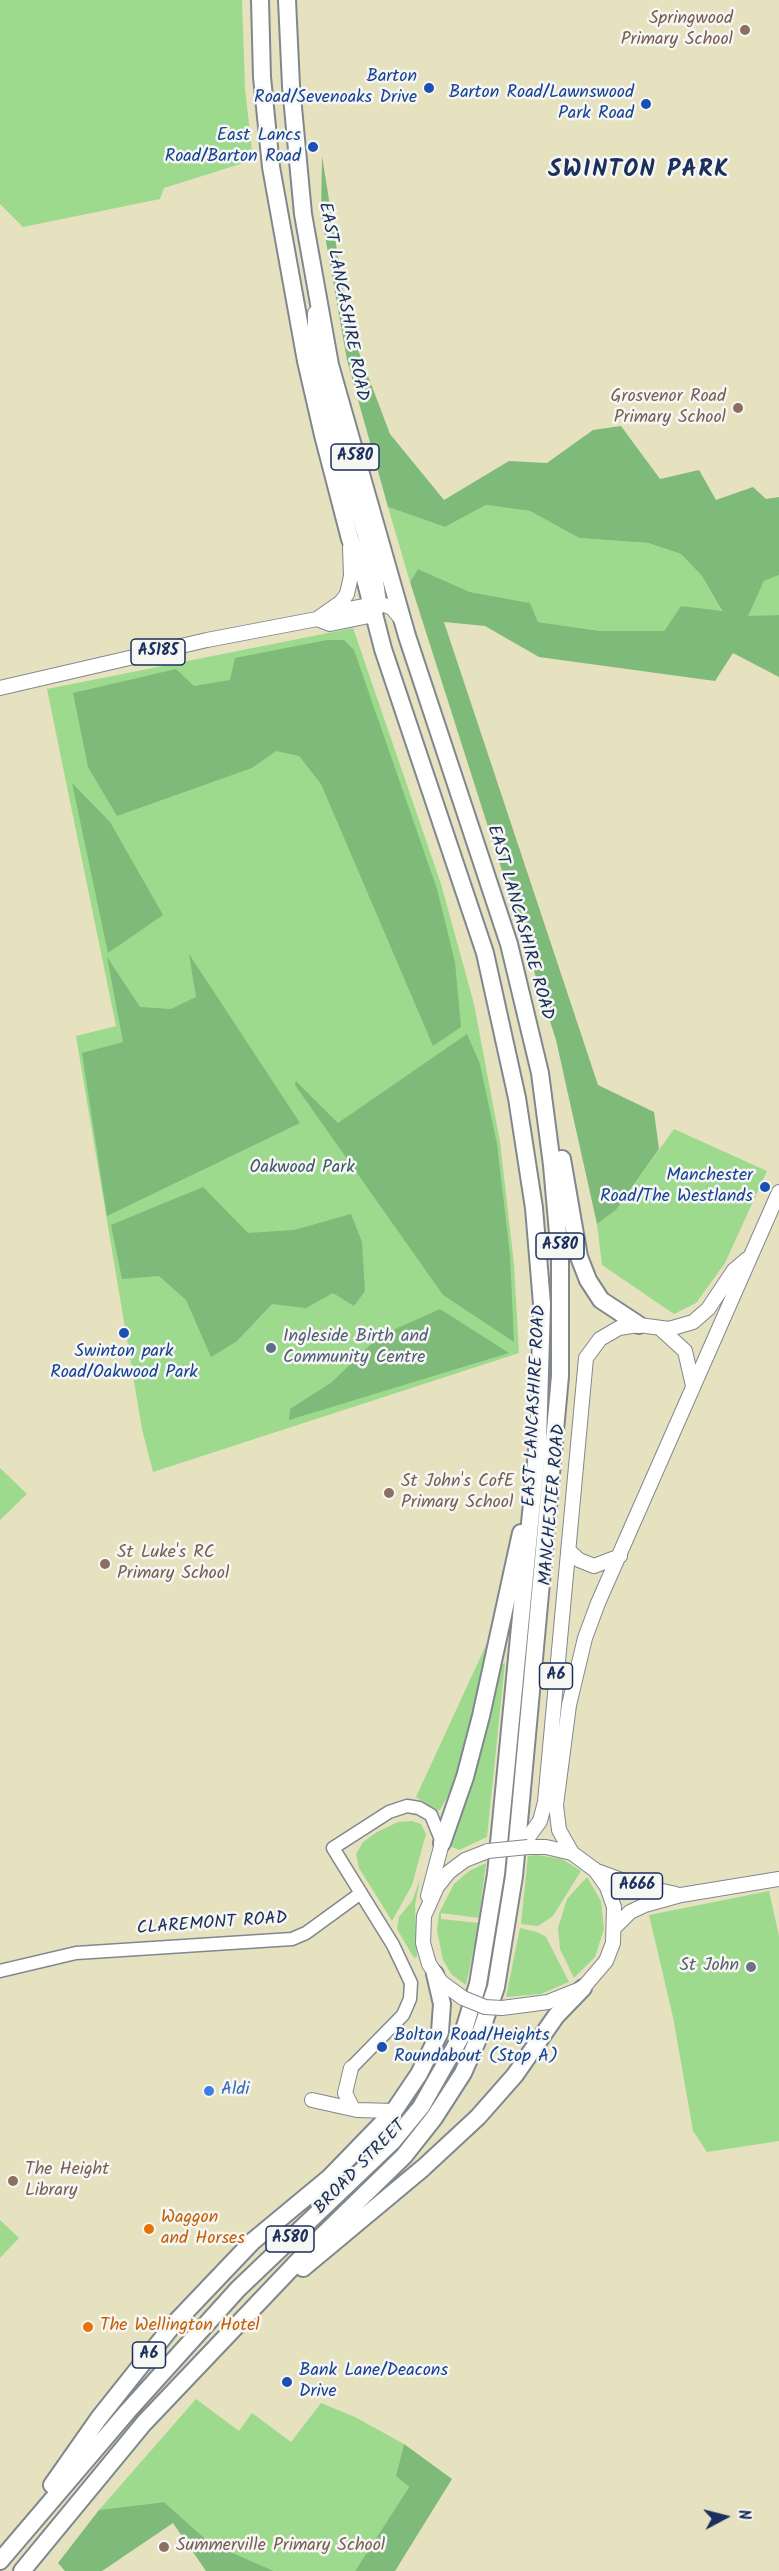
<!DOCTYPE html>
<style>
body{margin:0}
#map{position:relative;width:779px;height:2571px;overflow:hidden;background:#e6e1bf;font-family:Kalam,sans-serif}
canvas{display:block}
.north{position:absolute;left:695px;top:2487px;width:60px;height:60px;-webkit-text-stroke:4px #f6f6f2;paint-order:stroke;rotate:83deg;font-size:16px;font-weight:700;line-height:24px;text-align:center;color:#1b2f5e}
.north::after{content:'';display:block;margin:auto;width:21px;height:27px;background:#1b2f5e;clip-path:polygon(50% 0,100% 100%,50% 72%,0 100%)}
</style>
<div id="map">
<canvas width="779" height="2571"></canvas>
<div class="north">N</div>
</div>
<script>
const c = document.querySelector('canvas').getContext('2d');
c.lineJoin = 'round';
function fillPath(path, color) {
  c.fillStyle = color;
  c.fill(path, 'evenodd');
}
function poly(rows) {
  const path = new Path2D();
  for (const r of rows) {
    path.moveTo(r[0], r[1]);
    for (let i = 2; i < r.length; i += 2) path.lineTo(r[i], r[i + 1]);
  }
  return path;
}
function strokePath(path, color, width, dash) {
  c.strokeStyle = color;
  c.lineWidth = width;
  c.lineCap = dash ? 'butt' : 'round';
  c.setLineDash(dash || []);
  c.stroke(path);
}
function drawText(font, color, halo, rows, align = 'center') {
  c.font = font + ' Kalam,sans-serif';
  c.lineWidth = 5;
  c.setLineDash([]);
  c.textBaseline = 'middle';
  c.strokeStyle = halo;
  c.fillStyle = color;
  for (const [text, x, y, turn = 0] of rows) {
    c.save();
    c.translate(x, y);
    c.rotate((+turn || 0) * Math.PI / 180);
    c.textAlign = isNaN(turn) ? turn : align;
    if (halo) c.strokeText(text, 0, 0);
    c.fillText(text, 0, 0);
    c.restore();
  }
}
const green = poly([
 [0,0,242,0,245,88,253,160,164,188,160,199,23,227,0,204],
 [486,505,530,511,579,538,648,543,681,554,702,576,722,612,681,606,664,631,600,631,538,622,529,603,470,592,418,569,410,582,388,507,445,527],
 [779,575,779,615,747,617,764,581],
 [353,628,441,884,474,1004,500,1142,514,1264,519,1353,153,1472,142,1429,76,1036,116,1026,47,689],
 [674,1129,767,1171,725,1263,696,1303,674,1314,602,1265,597,1224,616,1210],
 [0,1468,27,1494,0,1520],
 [493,1630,481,1678,484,1682,462,1757,448,1796,440,1810,436,1811,416,1797],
 [505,1663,487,1837,459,1850,447,1845,501,1665],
 [412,1821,421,1824,426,1834,412,1885,392,1921,359,1868,356,1854,363,1842,377,1832,398,1822],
 [537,1855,562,1859,581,1871,553,1916,538,1926,521,1924,528,1856],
 [486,1863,479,1918,441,1913,441,1919,479,1923,466,1985,452,1975,443,1960,437,1931,439,1913,454,1884,469,1871],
 [587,1877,601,1901,604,1929,595,1957,574,1978,560,1949,558,1928,567,1899],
 [420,1879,415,1905,417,1957,414,1958,397,1929,399,1917,412,1901],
 [769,1891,779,1936,779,2141,707,2152,693,2131,673,2017,649,1915],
 [520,1928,537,1932,546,1937,569,1982,541,1994,506,1997],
 [0,2220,19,2238,0,2258],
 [196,2399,239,2431,252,2413,291,2442,321,2403,355,2417,404,2444,396,2476,409,2487,355,2571,274,2571,210,2543,164,2502,99,2510]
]);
const forest = poly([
 [322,156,349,326,390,434,444,500,509,461,547,463,593,430,621,426,660,479,699,470,716,500,753,487,766,499,779,497,779,575,764,581,748,616,779,615,779,677,733,653,715,681,539,657,485,626,444,622,598,1085,654,1112,659,1149,616,1210,597,1224,556,1040,410,582,418,569,470,592,530,603,538,622,600,631,664,631,681,606,722,611,702,576,681,554,648,543,579,538,530,511,486,505,445,527,388,507,347,360,321,213],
 [327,640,344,640,354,650,437,889,455,962,461,1027,433,1046,321,784,299,756,276,751,252,768,117,816,88,767,73,693,176,669,194,686,230,680,235,658],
 [72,783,110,822,163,915,108,953],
 [189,954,300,1123,107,1216,82,1053,123,1042,107,957,140,1007,171,1009,196,997],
 [467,1034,480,1064,497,1144,510,1255,514,1342,443,1295,295,1085,296,1081,338,1123],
 [203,1187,248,1233,294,1230,351,1214,362,1242,365,1291,354,1306,333,1293,306,1308,272,1304,237,1341,211,1357,186,1300,159,1276,122,1279,111,1225],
 [440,1309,509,1353,289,1420,290,1409,332,1382,370,1345,393,1330],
 [404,2444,452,2479,395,2571,355,2571,409,2487,396,2476],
 [164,2502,210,2543,274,2571,206,2571,173,2523,102,2571,65,2571,58,2563,99,2510]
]);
const secondary = poly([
 [0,1971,76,1953,292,1939,306,1933,361,1893],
 [351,2068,403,2015,410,1999,411,1983,393,1945,333,1848,389,1812,407,1806,419,1808,431,1815,442,1842]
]);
const primary = poly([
 [315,313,315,333,325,389,340,452,374,566,379,603,374,615,330,624,317,619],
 [327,613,379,603,392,608,402,620],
 [0,688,207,640,317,619,341,602,347,594,351,576,350,547],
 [661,1329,685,1351,693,1386],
 [568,1550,579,1560,594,1566,620,1556],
 [529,1836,540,1821,545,1802,586,1358,600,1339,619,1328,639,1325,669,1329,693,1322,708,1309,734,1270,747,1259],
 [572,1853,559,1830,556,1805,569,1705,585,1638,598,1603,779,1192],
 [597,1871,635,1885,676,1894],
 [428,1896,442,1843],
 [615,1927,630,1912,645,1905,681,1895,779,1879],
 [463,1998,441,1982,429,1964,423,1943,424,1916,437,1887,449,1872,465,1860,488,1851],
 [502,2008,548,2002,583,1988,606,1961,613,1943,614,1907,607,1887,595,1870,572,1853,546,1847,528,1847],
 [351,2068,345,2093,353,2109],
 [312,2100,357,2110,394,2111]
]);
const highway = poly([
 [562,1159,579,1257,588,1280,601,1300,639,1325],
 [442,1843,465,1777,481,1716,521,1533],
 [303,2268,423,2168,478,2117,515,2075,556,2016,583,1988],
 [52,2485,99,2418,173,2325,253,2241,329,2178,394,2111,419,2074,440,2032,442,2004,435,1974],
 [0,2561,128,2411,238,2289,393,2141,421,2107,463,2033,478,1984,496,1874,538,1441,542,1304,534,1208,517,1098,485,953,383,649,364,575,350,539,323,435,306,361,271,167,262,77,260,0],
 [22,2571,144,2423,319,2239,404,2156,434,2118,463,2073,479,2037,496,1987,514,1876,560,1376,560,1256,552,1165,540,1073,509,944,407,636,330,365,303,214,291,86,287,0]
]);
const primaryBridge = poly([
 [488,1851,528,1847],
 [463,1998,485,2007,502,2008]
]);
const markers = [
 [745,30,6,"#8d6e63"],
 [429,88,6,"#1a4fb4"],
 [646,104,6,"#1a4fb4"],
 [313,147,6,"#1a4fb4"],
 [738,408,6,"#8d6e63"],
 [765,1187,6,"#1a4fb4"],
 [124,1333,6,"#1a4fb4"],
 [271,1348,6,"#5c6f8a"],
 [389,1493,6,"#8d6e63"],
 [105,1564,6,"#8d6e63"],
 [751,1967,6,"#6b7280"],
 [382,2047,6,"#1a4fb4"],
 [209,2091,6,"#3f7fe0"],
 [13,2181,6,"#8d6e63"],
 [149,2229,6,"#e8710a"],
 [88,2327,6,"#e8710a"],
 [287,2382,6,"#1a4fb4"],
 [164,2547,6,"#8d6e63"]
];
const shields = [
 [355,457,48],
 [158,652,54],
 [560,1246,48],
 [556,1676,33],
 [637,1886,51],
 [290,2239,48],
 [149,2355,33]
];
const shieldNames = [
 ["A580",355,457],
 ["A5185",158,652],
 ["A580",560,1246],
 ["A6",556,1676],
 ["A666",637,1886],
 ["A580",290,2239],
 ["A6",149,2355]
];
const educationNames = [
 ["Springwood",733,20,"right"],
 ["Primary School",733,41,"right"],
 ["Grosvenor Road",726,398,"right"],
 ["Primary School",726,419,"right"],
 ["St John's CofE",401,1483],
 ["Primary School",401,1504],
 ["St Luke's RC",117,1554],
 ["Primary School",117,1575],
 ["The Height",25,2171],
 ["Library",25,2192],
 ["Summerville Primary School",176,2547]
];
const transitNames = [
 ["Barton",417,78],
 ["Road/Sevenoaks Drive",417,99],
 ["Barton Road/Lawnswood",634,94],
 ["Park Road",634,115],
 ["East Lancs",301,137],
 ["Road/Barton Road",301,158],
 ["Manchester",753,1177],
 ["Road/The Westlands",753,1198],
 ["Swinton park",124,1353,"center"],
 ["Road/Oakwood Park",124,1374,"center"],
 ["Bolton Road/Heights",394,2037,"left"],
 ["Roundabout (Stop A)",394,2058,"left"],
 ["Bank Lane/Deacons",299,2372,"left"],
 ["Drive",299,2393,"left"]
];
const streetNames = [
 ["EAST LANCASHIRE ROAD",342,302,79],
 ["EAST LANCASHIRE ROAD",519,923,74],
 ["EAST LANCASHIRE ROAD",536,1406,-87],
 ["MANCHESTER ROAD",554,1505,-85],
 ["CLAREMONT ROAD",212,1925,-4],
 ["BROAD STREET",361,2168,-46]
];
const parkNames = [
 ["Oakwood Park",302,1169]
];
const serviceNames = [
 ["Ingleside Birth and",283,1338],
 ["Community Centre",283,1359]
];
const worshipNames = [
 ["St John",739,1967]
];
const shopNames = [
 ["Aldi",221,2091]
];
const foodNames = [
 ["Waggon",161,2219],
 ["and Horses",161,2240],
 ["The Wellington Hotel",100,2327]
];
const districtNames = [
 ["SWINTON PARK",639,172]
];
fillPath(green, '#9eda8e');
fillPath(forest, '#7eba79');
strokePath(secondary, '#80888e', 15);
strokePath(primary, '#80888e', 16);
strokePath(highway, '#80888e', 20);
strokePath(secondary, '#fff', 12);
strokePath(primary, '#fff', 14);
strokePath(highway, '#fff', 16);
strokePath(primaryBridge, '#80888e', 16, []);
strokePath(primaryBridge, '#fff', 14);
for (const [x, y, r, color] of markers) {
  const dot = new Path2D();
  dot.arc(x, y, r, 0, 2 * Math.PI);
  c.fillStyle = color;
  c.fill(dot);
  strokePath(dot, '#f6f6f2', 2);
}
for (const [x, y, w] of shields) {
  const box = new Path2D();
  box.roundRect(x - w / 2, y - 13, w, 26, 4.5);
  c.fillStyle = '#f6f6f2';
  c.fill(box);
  strokePath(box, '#1b2f5e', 1.5);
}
drawText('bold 16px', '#1b2f5e', null, shieldNames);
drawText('18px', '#785e54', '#f6f6f2', educationNames, 'left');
drawText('18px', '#164399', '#f6f6f2', transitNames, 'right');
drawText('18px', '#1b2f5e', '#f6f6f2', streetNames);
drawText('18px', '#3c5a6a', '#f6f6f2', parkNames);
drawText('18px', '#4e5e75', '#f6f6f2', serviceNames, 'left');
drawText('18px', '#5b616d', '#f6f6f2', worshipNames, 'right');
drawText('18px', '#366cbe', '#f6f6f2', shopNames, 'left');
drawText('18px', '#c56008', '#f6f6f2', foodNames, 'left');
c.letterSpacing = '1.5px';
drawText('bold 24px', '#1b2f5e', '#f6f6f2', districtNames);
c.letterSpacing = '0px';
</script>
